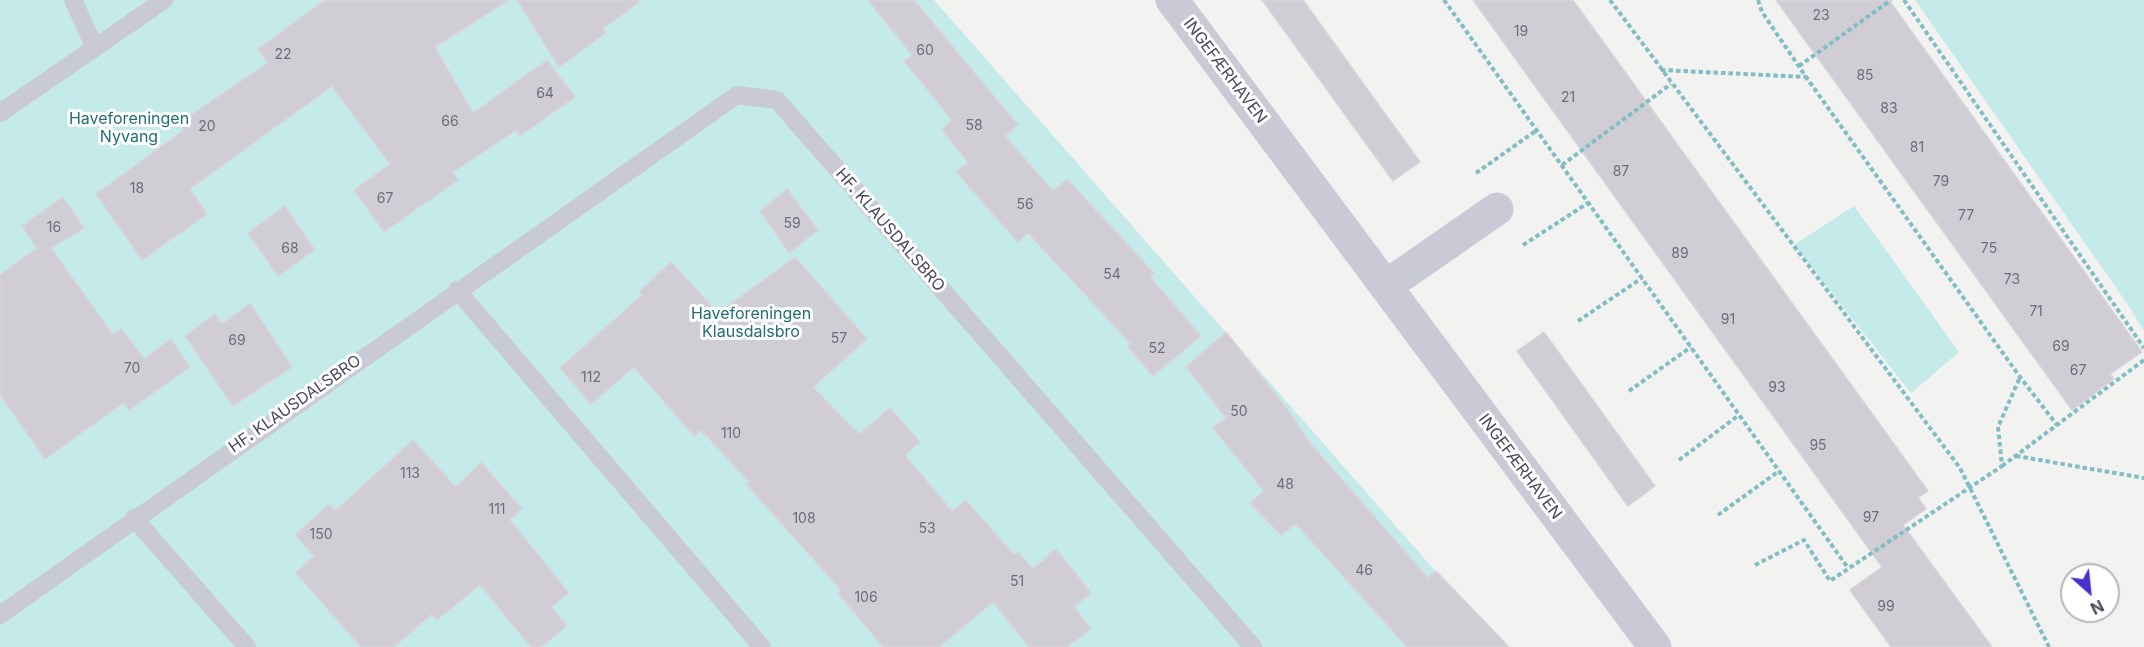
<!DOCTYPE html>
<meta charset="utf-8">
<style>
body{margin:0}
#map{position:relative;width:2144px;height:647px;overflow:hidden;background:#f2f2f1;font-family:Inter,sans-serif}
canvas{display:block}
.north{position:absolute;left:2060px;top:563px;width:60px;height:60px;box-sizing:border-box;background:#fff;border:2px solid #b7b7be;border-radius:50%;rotate:153deg;font-size:16px;font-weight:700;line-height:24px;text-align:center;color:#4c4b5c}
.north::after{content:'';display:block;margin:auto;width:21px;height:27px;background:#4930cd;clip-path:polygon(50% 0,100% 100%,50% 72%,0 100%)}
</style>
<div id="map">
<canvas width="2144" height="647"></canvas>
<div class="north">N</div>
</div>
<script>
const c = document.querySelector('canvas').getContext('2d');
c.lineJoin = 'round';
function fillPath(path, color) {
  c.fillStyle = color;
  c.fill(path, 'evenodd');
}
function poly(rows) {
  const path = new Path2D();
  for (const r of rows) {
    path.moveTo(r[0], r[1]);
    for (let i = 2; i < r.length; i += 2) path.lineTo(r[i], r[i + 1]);
  }
  return path;
}
function strokePath(path, color, width, dash) {
  c.strokeStyle = color;
  c.lineWidth = width;
  c.lineCap = dash ? 'butt' : 'round';
  c.setLineDash(dash || []);
  c.stroke(path);
}
function drawText(font, color, halo, rows, align = 'center') {
  c.font = font + ' Inter,sans-serif';
  c.lineWidth = 6;
  c.setLineDash([]);
  c.textBaseline = 'middle';
  c.strokeStyle = halo;
  c.fillStyle = color;
  for (const [text, x, y, turn = 0] of rows) {
    c.save();
    c.translate(x, y);
    c.rotate((+turn || 0) * Math.PI / 180);
    c.textAlign = isNaN(turn) ? turn : align;
    if (halo) c.strokeText(text, 0, 0);
    c.fillText(text, 0, 0);
    c.restore();
  }
}
const green = poly([
 [0,0,934,0,1502,647,0,647],
 [1915,0,2144,0,2144,331,2126,302],
 [1854,206,1959,352,1911,393,1794,245]
]);
const building = poly([
 [325,0,509,0,435,47,473,113,547,60,575,97,520,136,516,130,453,172,458,180,384,232,354,190,390,164,332,86,190,189,207,214,142,260,96,194,184,130,179,123,268,63,258,49,325,0],
 [517,0,642,0,603,29,606,33,559,67,517,0],
 [868,0,914,0,1018,125,1005,136,1053,191,1067,179,1154,273,1150,277,1201,336,1153,376,1127,346,1130,343,1028,233,1018,242,956,172,968,163,942,129,952,120,904,61,912,55,868,0],
 [1262,0,1303,0,1420,162,1393,181,1262,0],
 [1473,0,1573,0,1928,491,1918,498,1926,509,1903,525,1992,647,1891,647,1850,590,1882,567,1473,0],
 [1776,0,1889,0,2142,352,2110,374,2114,379,2072,410,1776,0],
 [787,189,818,230,789,253,760,211,787,189],
 [63,197,84,228,51,248,113,335,122,329,144,359,171,339,190,367,129,410,123,403,45,459,0,395,0,275,37,248,22,226,63,197],
 [285,206,315,250,278,276,248,233,285,206],
 [795,257,867,339,813,387,859,434,890,408,920,442,905,455,952,511,966,500,1014,555,1018,552,1033,569,1056,549,1091,593,1074,607,1091,629,1067,647,1029,647,993,602,939,647,883,647,838,593,841,590,746,484,749,482,701,430,694,436,634,367,591,404,560,368,642,295,639,292,671,262,718,313,795,257],
 [250,303,292,367,233,406,185,336,215,314,222,324,250,303],
 [1226,332,1291,414,1309,442,1428,578,1436,571,1509,647,1407,647,1296,524,1281,535,1250,503,1264,491,1213,428,1226,418,1186,367,1226,332],
 [1544,332,1655,486,1628,506,1517,351,1544,332],
 [413,440,456,487,481,462,522,509,510,520,569,593,551,607,567,626,541,647,531,647,480,585,437,620,432,614,394,647,361,647,296,573,314,556,295,535,329,504,335,511,413,440]
]);
const path = poly([
 [1444,0,1848,568],
 [1610,0,1960,468,2049,647],
 [1758,0,1762,12,1806,77,2020,377,2057,425],
 [1904,0,2144,348],
 [1799,66,1891,0],
 [1661,70,1806,77],
 [1562,165,1671,84],
 [1476,173,1537,130],
 [1523,245,1588,203],
 [1578,321,1642,278],
 [1629,391,1691,347],
 [2016,456,2144,478],
 [1679,460,1739,415],
 [2002,466,2144,360],
 [1718,515,1779,471],
 [1755,565,1804,540,1830,581,2002,466,1998,427,2020,377]
]);
const lane = poly([
 [73,0,95,48],
 [0,113,164,0],
 [457,290,762,647],
 [134,518,247,647],
 [0,615,737,95,777,100,1253,647]
]);
const street = poly([
 [1172,0,1655,647],
 [1386,286,1497,209]
]);
const numberNames = [
 ["23",1821,16],
 ["19",1521,32],
 ["60",925,51],
 ["22",283,55],
 ["85",1865,76],
 ["64",545,94],
 ["21",1568,98],
 ["83",1889,109],
 ["66",450,122],
 ["58",974,126],
 ["20",207,127],
 ["81",1917,148],
 ["87",1621,172],
 ["79",1941,182],
 ["18",137,189],
 ["67",385,199],
 ["56",1025,205],
 ["77",1966,216],
 ["59",792,224],
 ["16",54,228],
 ["68",290,249],
 ["75",1989,249],
 ["89",1680,254],
 ["54",1112,275],
 ["73",2012,280],
 ["71",2036,312],
 ["91",1728,320],
 ["57",839,339],
 ["69",237,341],
 ["69",2061,347],
 ["52",1157,349],
 ["70",132,369],
 ["67",2078,371],
 ["112",591,378],
 ["93",1777,388],
 ["50",1239,412],
 ["110",731,434],
 ["95",1818,446],
 ["113",410,474],
 ["48",1285,485],
 ["111",497,510],
 ["97",1871,518],
 ["108",804,519],
 ["53",927,529],
 ["150",321,535],
 ["46",1364,571],
 ["51",1017,582],
 ["106",866,598],
 ["99",1886,607]
];
const streetNames = [
 ["INGEFÆRHAVEN",1225,71,53],
 ["HF. KLAUSDALSBRO",890,230,49],
 ["HF. KLAUSDALSBRO",295,404,-35],
 ["INGEFÆRHAVEN",1520,467,53]
];
const parkNames = [
 ["Haveforeningen",129,119],
 ["Nyvang",129,137],
 ["Haveforeningen",751,314],
 ["Klausdalsbro",751,332]
];
fillPath(green, '#c5eaea');
fillPath(building, '#d0ced4');
strokePath(building, '#d7d5db', 1.5);
strokePath(path, '#81bdc4', 4, [4.5, 3]);
strokePath(lane, '#cac9d6', 18);
strokePath(street, '#cac9d6', 33);
drawText('14px', '#6d6c7a', null, numberNames);
drawText('16px', '#4c4b5c', '#fff', streetNames);
drawText('16px', '#236d75', '#fff', parkNames);
</script>
